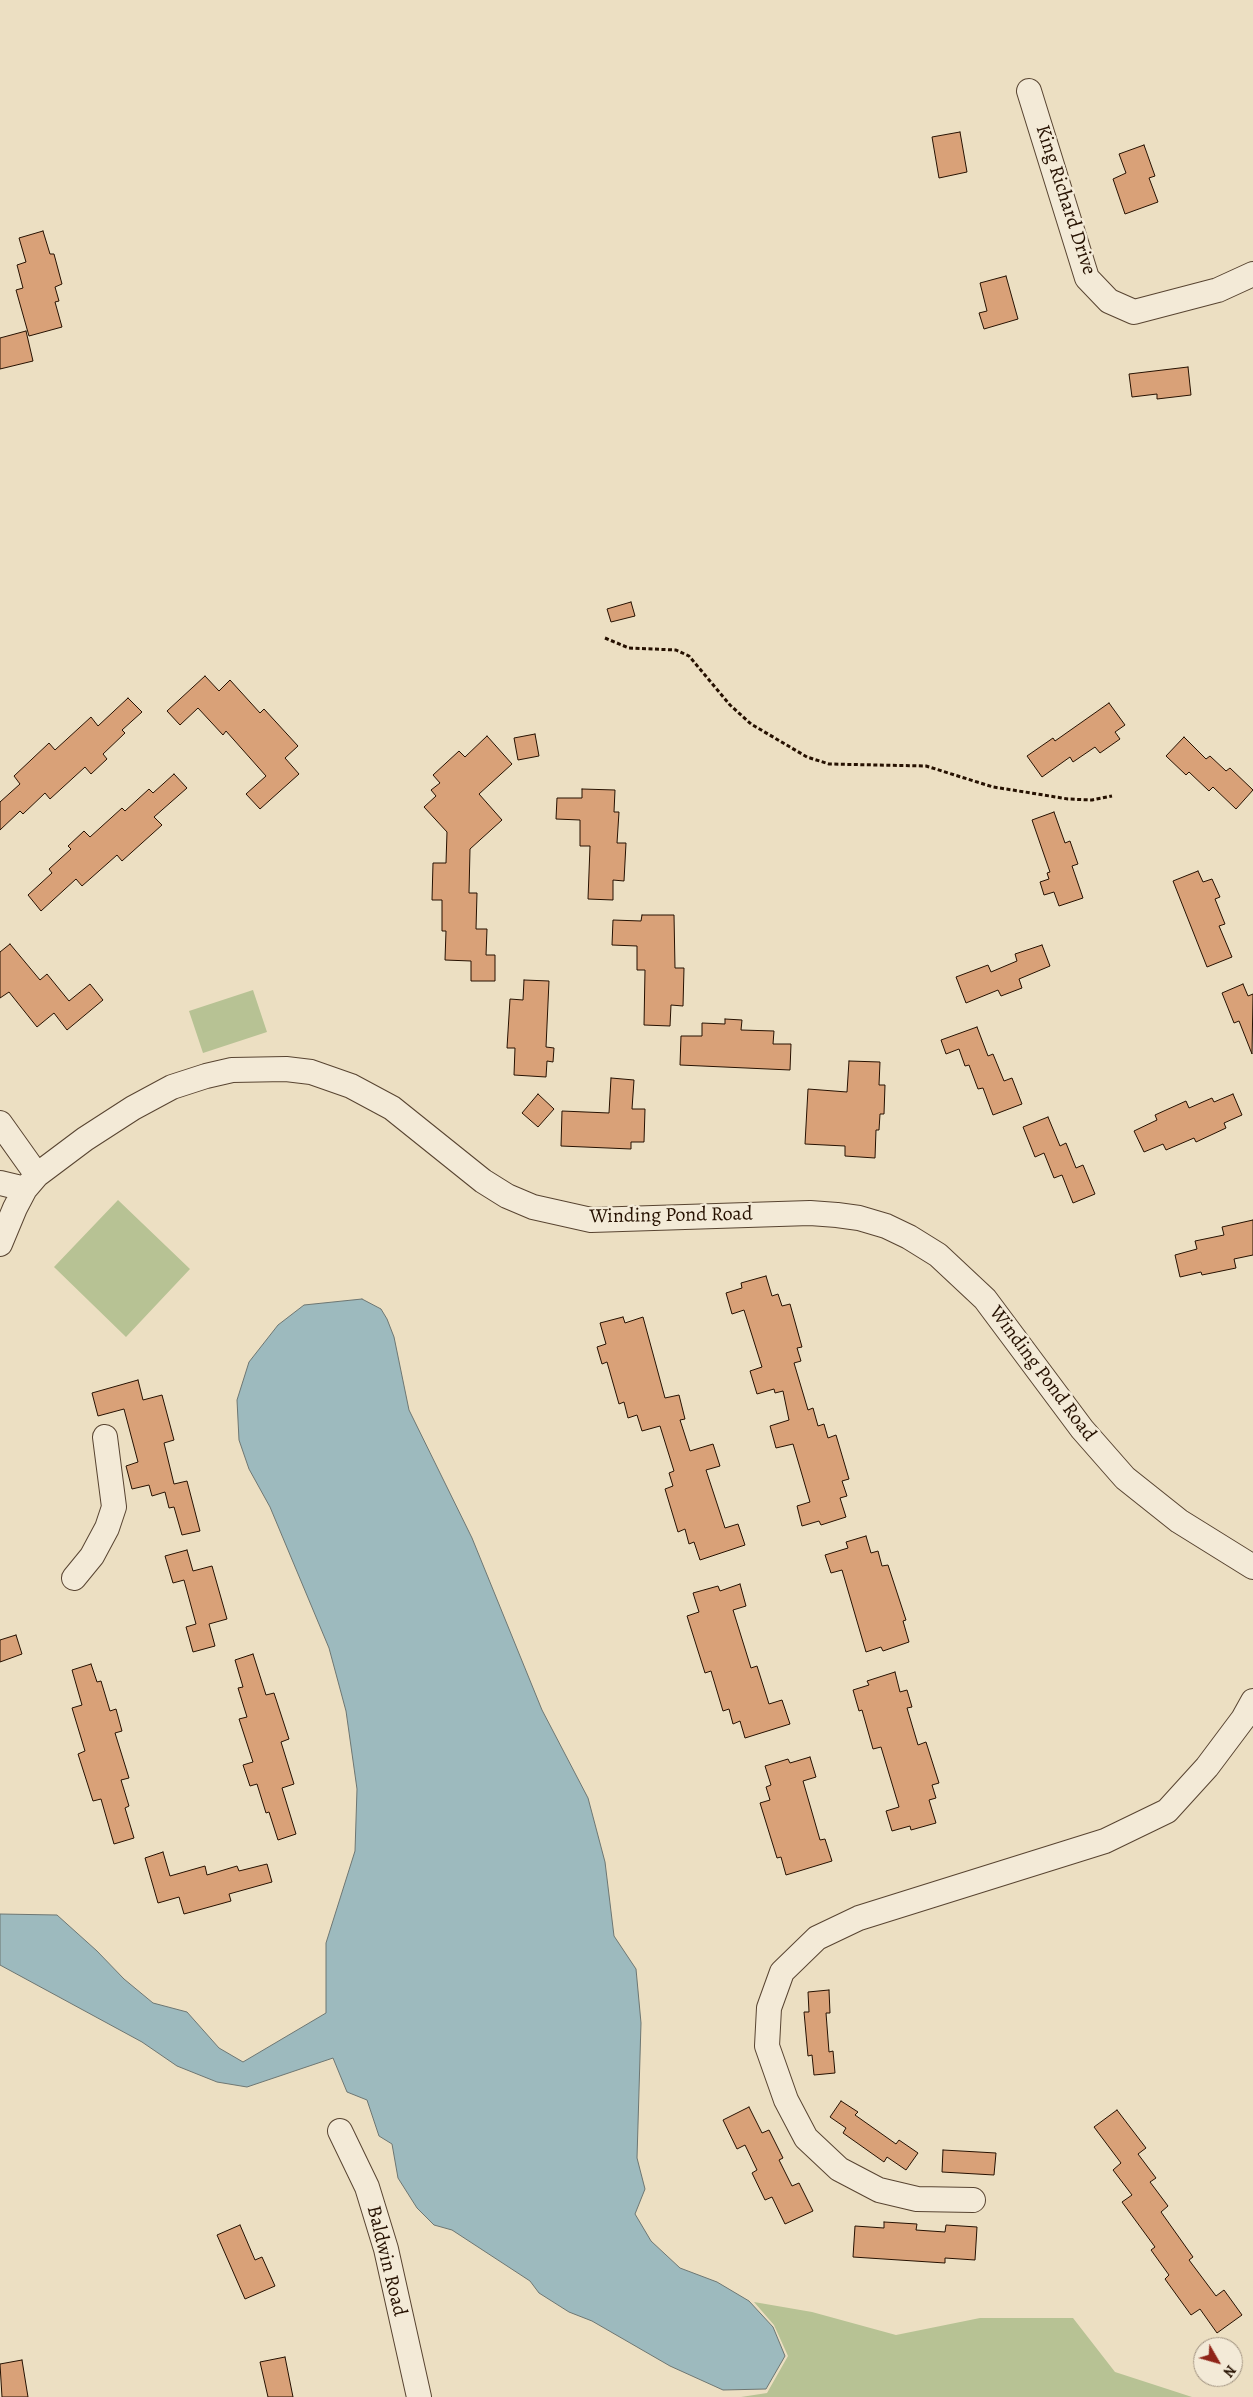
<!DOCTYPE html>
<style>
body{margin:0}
#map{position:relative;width:1253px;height:2397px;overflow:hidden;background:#ecdfc2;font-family:Alegreya,serif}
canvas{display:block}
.north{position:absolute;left:1193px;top:2337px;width:50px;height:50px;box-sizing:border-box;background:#f3ead7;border:1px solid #a19381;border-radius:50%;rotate:128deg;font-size:14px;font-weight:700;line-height:20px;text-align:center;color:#261101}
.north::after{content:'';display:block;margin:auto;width:18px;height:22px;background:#8f2418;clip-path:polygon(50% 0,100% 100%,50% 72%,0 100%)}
</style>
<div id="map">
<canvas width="1253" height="2397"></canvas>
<div class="north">N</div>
</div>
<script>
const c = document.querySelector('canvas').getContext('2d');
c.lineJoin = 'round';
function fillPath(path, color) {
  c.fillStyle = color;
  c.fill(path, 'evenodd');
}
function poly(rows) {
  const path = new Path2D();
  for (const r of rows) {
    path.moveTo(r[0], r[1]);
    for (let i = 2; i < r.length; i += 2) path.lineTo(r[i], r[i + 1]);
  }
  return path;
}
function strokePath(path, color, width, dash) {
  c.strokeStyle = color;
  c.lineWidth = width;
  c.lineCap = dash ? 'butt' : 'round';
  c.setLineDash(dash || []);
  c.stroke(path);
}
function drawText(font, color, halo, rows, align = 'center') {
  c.font = font + ' Alegreya,serif';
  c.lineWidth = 5;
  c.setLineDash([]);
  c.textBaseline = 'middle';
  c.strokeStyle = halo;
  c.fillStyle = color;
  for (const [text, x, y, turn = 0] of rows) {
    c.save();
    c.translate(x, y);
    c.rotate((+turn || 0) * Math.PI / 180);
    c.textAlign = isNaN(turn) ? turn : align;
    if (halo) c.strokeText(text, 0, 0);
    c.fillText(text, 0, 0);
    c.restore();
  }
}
const green = poly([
 [253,990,267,1032,203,1053,189,1011],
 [118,1200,190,1269,126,1337,54,1267],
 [754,2302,812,2312,896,2335,980,2318,1073,2318,1115,2372,1192,2397,741,2397,767,2393,788,2356,774,2325]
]);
const water = poly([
 [362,1299,381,1309,387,1319,394,1337,409,1410,472,1538,542,1710,588,1798,605,1862,614,1936,636,1969,641,2023,637,2158,645,2189,635,2214,651,2241,680,2268,717,2282,749,2301,773,2327,785,2356,766,2389,723,2390,670,2366,592,2321,569,2312,539,2293,530,2281,452,2230,434,2225,417,2208,398,2178,392,2144,379,2136,367,2100,347,2092,333,2058,247,2087,217,2082,177,2066,142,2042,0,1965,0,1914,57,1915,97,1951,124,1979,153,2003,187,2012,219,2048,243,2062,326,2013,326,1943,355,1851,357,1789,346,1711,329,1648,270,1507,249,1469,239,1440,237,1400,249,1362,278,1325,304,1305,362,1299]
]);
const building = poly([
 [960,132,967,172,939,178,932,137,960,132],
 [1144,145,1155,176,1149,178,1158,202,1125,214,1113,179,1126,173,1119,154,1144,145],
 [43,231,50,254,54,254,62,284,55,287,59,301,55,302,62,327,29,336,16,290,23,288,17,265,26,262,19,238,43,231],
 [1006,276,1018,319,984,329,979,313,987,311,980,283,1006,276],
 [26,331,33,361,0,369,0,338,26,331],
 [1188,367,1191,395,1157,399,1157,394,1132,397,1129,374,1188,367],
 [631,602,635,616,611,622,607,609,631,602],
 [205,676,219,691,230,680,260,713,264,709,298,746,285,758,299,774,260,809,246,794,266,776,226,731,223,735,198,708,180,725,167,711,205,676],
 [128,698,142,712,122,730,125,733,103,754,107,759,91,774,85,767,50,799,45,793,23,814,20,811,0,830,0,802,20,784,14,776,49,743,55,750,91,717,98,726,128,698],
 [1109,703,1125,725,1115,732,1120,739,1100,753,1095,747,1073,762,1070,757,1042,777,1027,756,1053,738,1055,741,1109,703],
 [535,734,539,756,518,760,514,738,535,734],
 [487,736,512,764,479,794,502,820,470,849,469,893,477,893,476,929,487,929,486,955,495,955,495,981,471,981,471,961,445,960,446,931,442,931,442,900,432,900,433,863,446,863,447,832,424,807,436,796,431,790,440,783,433,775,459,751,465,757,487,736],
 [1184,737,1206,759,1210,756,1226,771,1230,768,1253,790,1236,809,1213,787,1209,791,1189,772,1186,775,1166,756,1184,737],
 [174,774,187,788,154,817,162,825,122,861,117,855,82,886,76,879,41,911,28,895,52,873,49,869,71,849,68,846,84,831,90,837,122,808,125,811,149,789,153,793,174,774],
 [582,789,615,790,614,812,619,812,617,843,626,843,624,881,613,880,613,900,588,899,590,846,580,846,580,820,556,819,557,798,582,798,582,789],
 [1054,812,1065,843,1070,841,1078,864,1072,866,1083,898,1059,906,1054,892,1044,895,1040,882,1049,879,1047,873,1050,872,1032,820,1054,812],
 [1198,871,1203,882,1212,879,1220,897,1215,899,1225,924,1219,926,1232,957,1207,967,1173,881,1198,871],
 [642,915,674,915,675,968,684,968,683,1006,671,1005,670,1026,644,1025,645,970,637,970,637,946,612,945,613,920,641,921,642,915],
 [10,944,40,980,47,974,69,1001,90,984,103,1000,67,1030,54,1013,37,1027,9,992,0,998,0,952,10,944],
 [1042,945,1050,966,1019,979,1022,988,1001,996,998,990,966,1003,956,977,988,965,991,972,1017,961,1015,954,1042,945],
 [524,980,549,981,546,1047,554,1048,553,1062,547,1061,546,1077,514,1075,515,1048,507,1048,510,999,523,1000,524,980],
 [1243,984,1248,996,1253,994,1252,1054,1239,1021,1234,1023,1222,993,1243,984],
 [725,1019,742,1020,741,1030,774,1031,773,1044,791,1044,790,1070,680,1065,681,1036,702,1036,702,1023,725,1024,725,1019],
 [977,1027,988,1056,993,1054,1004,1081,1012,1078,1022,1104,993,1115,983,1088,978,1089,969,1065,965,1066,959,1049,946,1054,941,1040,977,1027],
 [849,1061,880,1062,879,1085,885,1085,884,1114,880,1114,879,1130,876,1130,875,1158,845,1156,845,1146,805,1144,808,1089,847,1092,849,1061],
 [611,1078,634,1080,632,1109,645,1109,644,1142,631,1142,631,1149,561,1146,562,1111,609,1113,611,1078],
 [538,1094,554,1109,538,1127,522,1113,538,1094],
 [1233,1094,1242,1115,1224,1123,1226,1128,1196,1142,1194,1138,1166,1150,1163,1144,1144,1152,1134,1131,1157,1120,1155,1115,1186,1101,1189,1108,1212,1098,1214,1102,1233,1094],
 [1048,1117,1060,1146,1066,1143,1076,1168,1083,1165,1095,1194,1073,1203,1062,1175,1054,1178,1044,1153,1035,1157,1023,1127,1048,1117],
 [1253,1220,1253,1255,1234,1259,1236,1268,1202,1275,1201,1272,1180,1277,1175,1255,1197,1249,1195,1241,1224,1235,1222,1227,1253,1220],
 [766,1276,772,1296,778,1294,782,1306,790,1304,802,1347,797,1348,801,1361,794,1363,808,1410,813,1408,818,1426,824,1424,828,1438,836,1435,849,1479,842,1481,847,1496,840,1498,846,1517,821,1525,819,1521,802,1526,797,1506,810,1502,793,1444,776,1448,770,1426,789,1420,783,1391,775,1393,774,1389,757,1394,750,1371,762,1367,744,1310,732,1314,726,1293,742,1288,741,1283,766,1276],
 [623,1317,625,1323,643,1317,665,1398,679,1395,685,1419,680,1420,690,1451,713,1444,720,1466,706,1470,725,1528,738,1524,745,1545,700,1560,694,1542,689,1544,685,1529,678,1532,665,1489,673,1486,669,1473,674,1471,660,1426,642,1431,637,1415,628,1418,624,1402,619,1404,607,1362,602,1364,597,1347,606,1344,600,1323,623,1317],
 [138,1380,143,1400,162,1395,174,1440,164,1443,174,1484,187,1481,200,1531,182,1535,174,1507,169,1508,165,1492,152,1496,149,1485,132,1489,126,1466,138,1462,124,1409,98,1416,92,1393,138,1380],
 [866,1536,871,1553,878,1551,882,1566,888,1565,906,1620,903,1621,909,1642,883,1651,881,1647,866,1652,842,1570,831,1573,825,1555,848,1548,846,1542,866,1536],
 [187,1550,193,1571,212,1566,227,1619,209,1624,215,1646,193,1652,186,1627,196,1624,184,1580,173,1583,165,1556,187,1550],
 [740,1584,746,1606,733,1610,751,1668,757,1666,769,1704,782,1700,790,1724,745,1738,740,1721,733,1724,729,1709,723,1711,711,1671,705,1673,687,1616,699,1612,693,1593,718,1586,720,1591,740,1584],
 [16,1635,22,1654,0,1662,0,1640,16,1635],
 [253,1654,266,1695,274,1693,289,1739,281,1742,294,1784,282,1788,296,1834,278,1840,269,1812,266,1813,257,1784,250,1786,243,1765,253,1762,239,1719,247,1717,238,1688,243,1687,235,1660,253,1654],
 [91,1664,97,1682,101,1681,110,1711,116,1709,122,1731,115,1733,129,1778,121,1780,129,1806,125,1808,134,1838,114,1844,101,1799,93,1801,78,1754,85,1751,72,1708,82,1705,72,1670,91,1664],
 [895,1672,900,1692,907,1690,912,1707,907,1708,918,1745,926,1742,939,1783,932,1785,936,1798,929,1800,936,1823,911,1830,910,1826,892,1831,886,1811,899,1807,881,1747,873,1749,862,1710,859,1711,853,1690,869,1685,867,1681,895,1672],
 [810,1757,816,1777,803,1781,820,1840,825,1839,832,1861,786,1875,781,1857,777,1858,760,1803,770,1800,766,1787,771,1785,765,1766,788,1759,790,1763,810,1757],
 [163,1852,170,1876,205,1866,207,1875,237,1866,239,1871,267,1864,272,1882,229,1894,231,1901,184,1914,179,1897,158,1903,145,1858,163,1852],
 [829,1990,830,2013,826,2013,829,2052,833,2051,835,2073,814,2075,812,2055,808,2056,804,2012,809,2012,808,1992,829,1990],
 [841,2101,858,2112,855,2115,896,2144,899,2140,918,2153,906,2170,887,2157,884,2162,843,2133,846,2128,830,2117,841,2101],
 [749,2107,762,2133,769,2130,783,2158,779,2160,792,2186,799,2183,813,2211,785,2224,772,2197,765,2200,752,2173,757,2170,745,2145,737,2149,723,2120,749,2107],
 [1117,2110,1146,2148,1138,2154,1156,2178,1150,2182,1168,2206,1161,2212,1193,2257,1189,2260,1216,2296,1224,2290,1242,2315,1217,2333,1200,2309,1191,2315,1165,2279,1169,2275,1151,2250,1155,2247,1122,2202,1132,2195,1113,2170,1121,2163,1094,2127,1117,2110],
 [943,2150,996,2153,994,2175,942,2172,943,2150],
 [884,2222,917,2224,916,2230,945,2232,946,2225,977,2227,975,2260,945,2258,945,2263,853,2257,855,2226,884,2228,884,2222],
 [240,2225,255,2260,262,2257,275,2286,245,2299,217,2235,240,2225],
 [285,2357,293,2397,268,2397,260,2362,285,2357],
 [22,2360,28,2397,2,2397,0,2364,22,2360]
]);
const path = poly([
 [605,638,629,648,676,650,689,656,730,705,751,724,807,757,829,764,926,766,993,787,1025,792,1068,799,1092,800,1112,796]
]);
const minor = poly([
 [1029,91,1087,278,1109,301,1134,312,1218,290,1253,274],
 [0,1123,37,1175],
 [0,1183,25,1189],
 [0,1244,15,1208,25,1189,37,1175,85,1139,133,1108,172,1087,206,1076,232,1070,286,1069,311,1072,351,1086,392,1108,483,1181,507,1196,533,1207,591,1220,810,1213,837,1215,859,1218,886,1226,909,1237,938,1255,985,1299,1082,1429,1125,1478,1179,1521,1253,1567],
 [74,1578,92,1556,107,1528,114,1507,105,1437],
 [340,2131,367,2187,386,2249,419,2397],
 [973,2200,917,2199,879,2190,839,2169,806,2138,786,2100,767,2046,769,2008,782,1972,817,1938,859,1918,1105,1841,1167,1811,1207,1767,1243,1719,1253,1701]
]);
const streetNames = [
 ["King Richard Drive",1065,200,72],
 ["Winding Pond Road",671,1216,-1],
 ["Winding Pond Road",1042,1374,53],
 ["Baldwin Road",386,2261,76]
];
fillPath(green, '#b7c294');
fillPath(water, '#9dbabe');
strokePath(water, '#6d7672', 1);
fillPath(building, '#d9a178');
strokePath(building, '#261101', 1);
strokePath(minor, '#584431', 26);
strokePath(path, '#261101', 3, [4, 2.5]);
strokePath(minor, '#f3ead7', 24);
drawText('20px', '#261101', '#f3ead7', streetNames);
</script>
